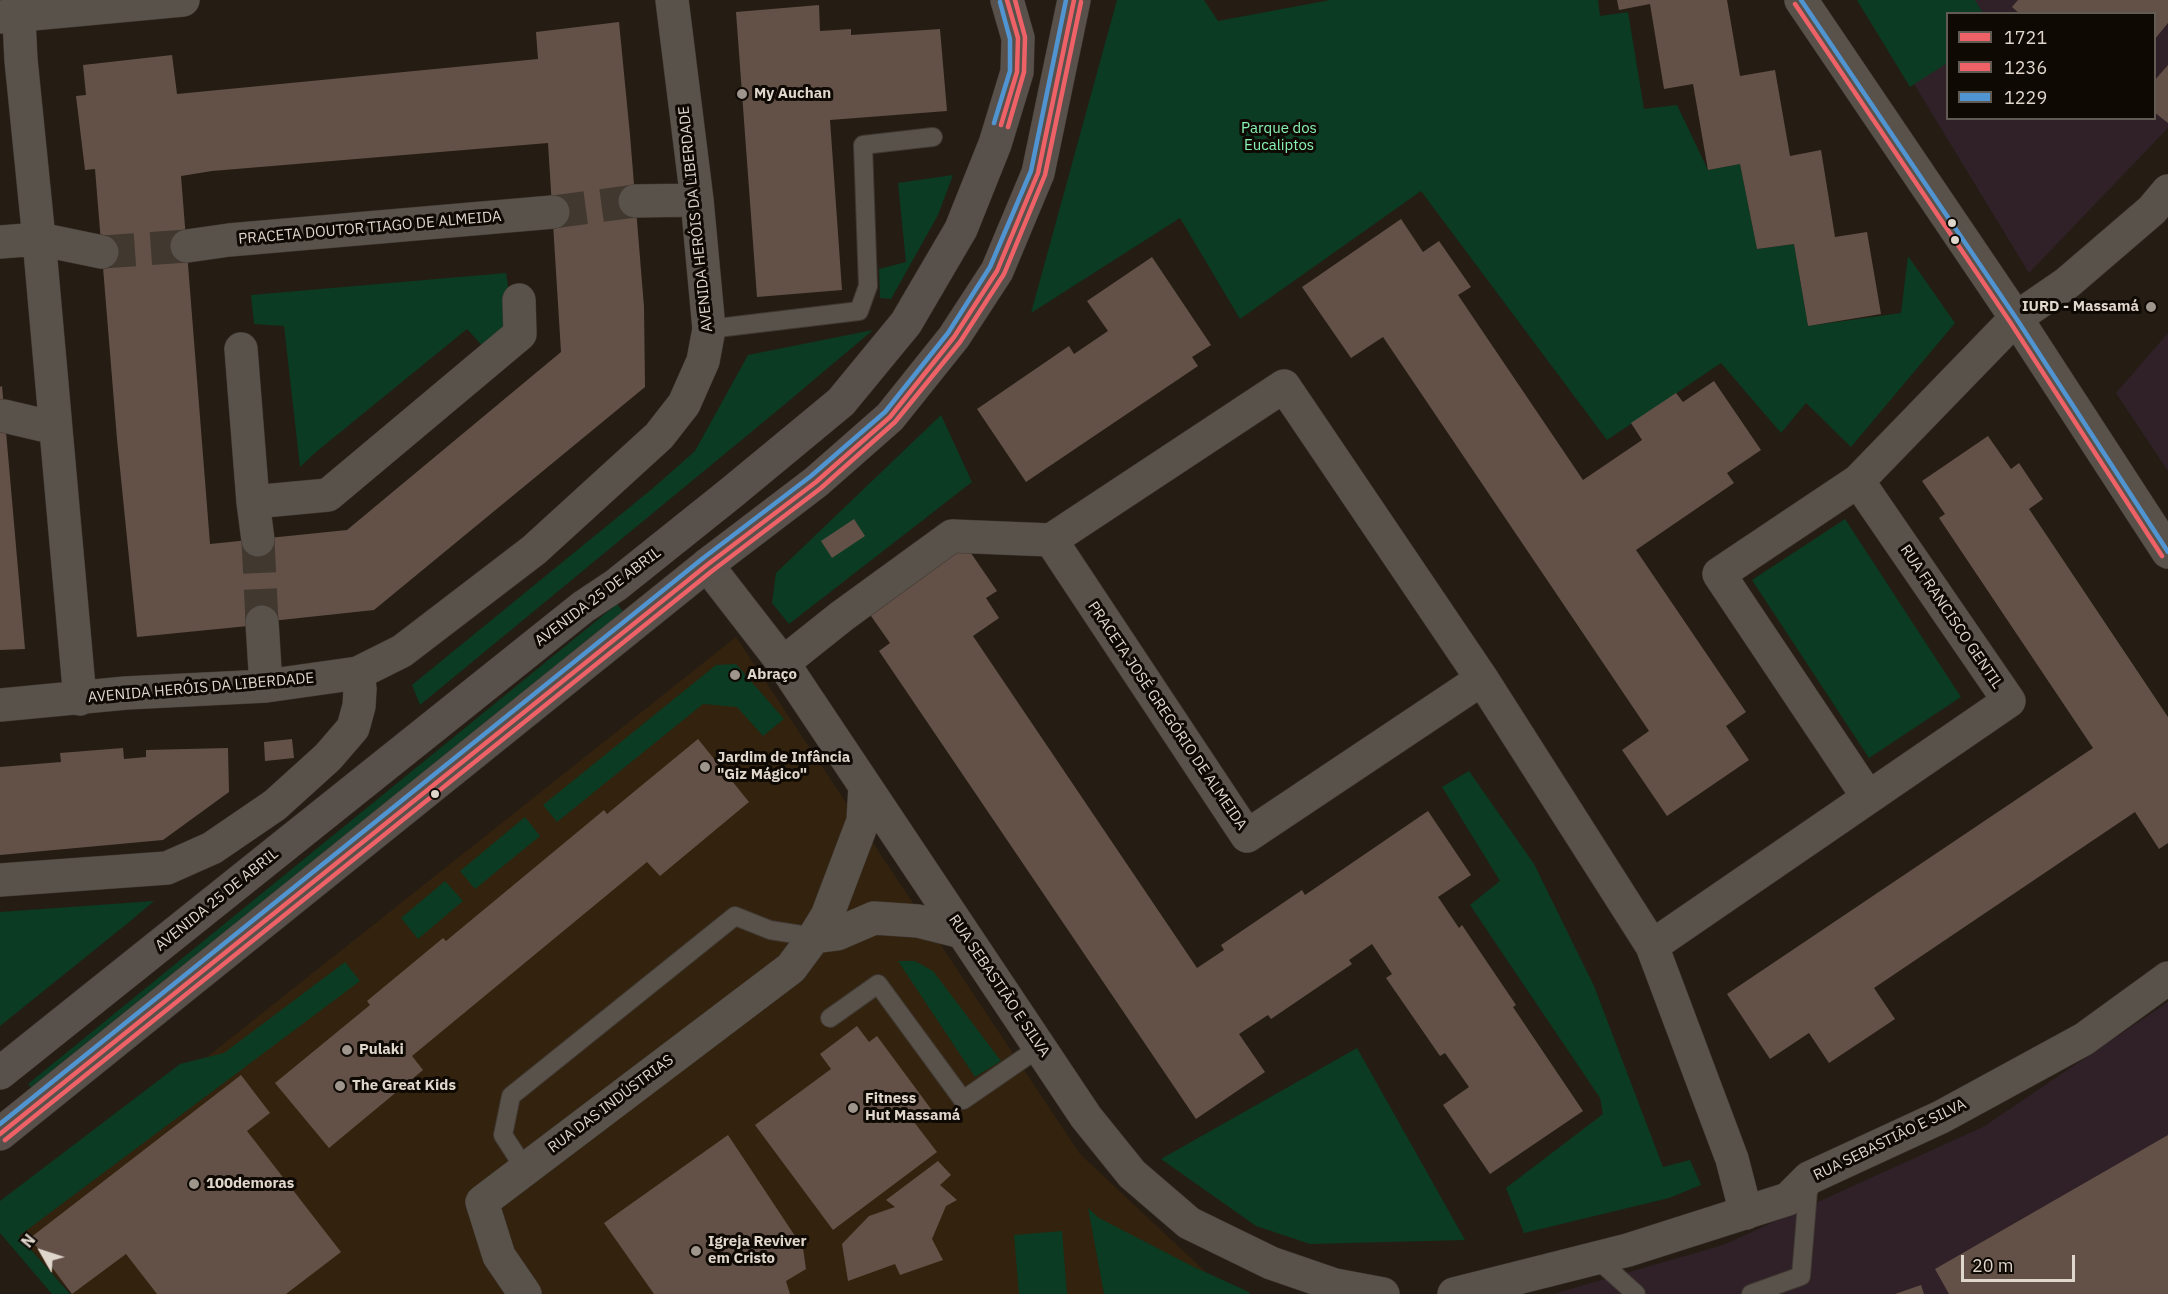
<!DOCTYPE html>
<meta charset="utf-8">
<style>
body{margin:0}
#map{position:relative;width:2168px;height:1294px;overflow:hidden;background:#251d14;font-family:"IBM Plex Sans",sans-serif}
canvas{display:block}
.legend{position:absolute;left:1946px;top:12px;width:210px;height:108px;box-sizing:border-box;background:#0f0904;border:2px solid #625b54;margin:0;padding:8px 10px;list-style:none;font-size:18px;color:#dfd6cc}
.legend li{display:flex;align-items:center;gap:12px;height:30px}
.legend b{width:30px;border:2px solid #625b54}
.north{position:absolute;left:12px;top:1222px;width:60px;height:60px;-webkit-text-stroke:4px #0f0904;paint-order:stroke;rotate:309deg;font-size:16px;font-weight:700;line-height:24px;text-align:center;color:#dfd6cc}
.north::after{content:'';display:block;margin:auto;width:21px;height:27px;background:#dfd6cc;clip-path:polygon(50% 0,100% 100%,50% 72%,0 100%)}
.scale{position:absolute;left:1961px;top:1255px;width:114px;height:27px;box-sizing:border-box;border:3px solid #dfd6cc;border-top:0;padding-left:8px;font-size:18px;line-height:21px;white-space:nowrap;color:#dfd6cc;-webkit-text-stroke:4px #0f0904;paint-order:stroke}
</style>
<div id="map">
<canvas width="2168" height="1294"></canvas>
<ul class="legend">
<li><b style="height:8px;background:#ee6267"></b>1721</li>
<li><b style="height:8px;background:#ee6267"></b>1236</li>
<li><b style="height:8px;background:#5094d2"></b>1229</li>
</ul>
<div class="north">N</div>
<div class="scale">20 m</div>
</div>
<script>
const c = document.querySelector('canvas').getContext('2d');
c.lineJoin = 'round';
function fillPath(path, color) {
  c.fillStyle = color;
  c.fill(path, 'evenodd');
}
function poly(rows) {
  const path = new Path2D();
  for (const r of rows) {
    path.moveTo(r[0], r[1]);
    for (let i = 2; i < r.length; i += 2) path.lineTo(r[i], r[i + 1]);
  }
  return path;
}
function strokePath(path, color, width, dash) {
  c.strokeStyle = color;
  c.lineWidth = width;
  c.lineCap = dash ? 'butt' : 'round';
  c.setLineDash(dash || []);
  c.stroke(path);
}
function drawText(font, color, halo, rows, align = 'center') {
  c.font = font + ' "IBM Plex Sans",sans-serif';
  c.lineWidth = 6;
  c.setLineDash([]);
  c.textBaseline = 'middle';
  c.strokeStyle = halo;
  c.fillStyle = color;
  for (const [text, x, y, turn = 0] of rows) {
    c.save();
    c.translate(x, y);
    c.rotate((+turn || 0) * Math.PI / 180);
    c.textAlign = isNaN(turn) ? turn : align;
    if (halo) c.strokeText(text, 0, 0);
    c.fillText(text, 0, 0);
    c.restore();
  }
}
const built = poly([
 [736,637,1080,1154,1229,1294,72,1294,3,1219]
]);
const industrial = poly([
 [1863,0,2168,0,2168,128,2029,273],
 [1948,14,2154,14,2154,118,1948,118],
 [2168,333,2168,471,2116,393],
 [2168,1002,2168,1294,1553,1294,1723,1245,1983,1127]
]);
const green = poly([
 [1117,0,1204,0,1218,21,1330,0,1598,0,1600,16,1628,12,1644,109,1677,105,1708,170,1740,164,1757,249,1794,244,1808,326,1901,313,1908,256,1955,323,1851,447,1806,403,1781,433,1721,363,1607,440,1421,191,1240,319,1180,218,1031,313],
 [1857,0,1975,0,1983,13,1948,14,1947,63,1910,87],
 [953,175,938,215,891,299,880,298,879,269,906,262,898,183],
 [506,273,514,324,486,350,467,329,316,452,300,467,284,326,254,324,251,295],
 [873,330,778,410,420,705,412,685,652,489,695,451,748,355],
 [941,415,972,482,789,624,772,603,776,573],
 [1845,519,1961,697,1869,758,1752,580],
 [617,604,627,616,38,1095,28,1084],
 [736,664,784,719,763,736,737,707,703,704,557,822,543,805,716,665],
 [1469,771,1534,864,1594,986,1663,1167,1690,1160,1701,1185,1669,1198,1524,1233,1506,1188,1603,1114,1600,1098,1470,905,1500,881,1442,787],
 [525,817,540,836,475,889,460,871],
 [445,881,463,901,418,939,401,918],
 [154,901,128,923,0,1026,0,912],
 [898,961,915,961,933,971,1001,1061,975,1077],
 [345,962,360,981,19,1236,70,1294,52,1294,0,1233,0,1201,180,1064,224,1053],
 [1357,1048,1465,1240,1310,1244,1256,1226,1161,1159],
 [1088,1208,1099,1218,1194,1267,1249,1292,1250,1294,1104,1294],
 [1062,1231,1067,1294,1019,1294,1014,1235]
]);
const building = poly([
 [1617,0,1727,0,1740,76,1775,70,1790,156,1821,150,1835,237,1867,232,1881,314,1808,326,1794,244,1757,249,1740,164,1708,170,1693,84,1664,89,1650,4,1619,10],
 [2018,0,2168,0,2168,23,2154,40,2154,14,2020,14,2012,7],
 [819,5,820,31,851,29,851,35,940,29,947,111,830,120,842,290,757,297,736,12],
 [619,22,630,135,644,307,645,387,374,610,262,622,248,626,137,637,117,439,95,169,85,170,76,96,86,95,83,65,172,55,177,94,538,59,536,32],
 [548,143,561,352,347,530,210,544,181,176,212,171],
 [2168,65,2168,123,2154,112,2154,81],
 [1401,219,1423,252,1439,241,1471,287,1458,295,1583,480,1642,440,1631,423,1676,393,1683,402,1714,381,1761,450,1727,473,1734,483,1636,550,1746,712,1726,726,1749,760,1667,816,1622,750,1649,731,1383,337,1351,358,1302,287],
 [1152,257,1211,345,1192,357,1198,366,1026,482,977,409,1069,346,1074,354,1108,331,1087,301],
 [2,386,25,649,0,650,0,387],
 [1988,436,2011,469,2019,463,2043,499,2029,509,2168,717,2168,843,2159,849,2135,812,1874,988,1895,1019,1829,1063,1809,1033,1770,1059,1727,994,2093,748,1939,518,1945,514,1922,481],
 [854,519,865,536,832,558,821,541],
 [962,540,997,591,986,598,999,618,973,636,1197,968,1224,950,1221,945,1302,890,1305,895,1428,811,1471,875,1438,897,1459,928,1462,925,1516,1005,1513,1007,1583,1111,1490,1174,1443,1105,1469,1087,1445,1053,1440,1056,1386,978,1392,974,1372,944,1349,960,1352,964,1271,1019,1268,1015,1239,1034,1265,1072,1196,1119,879,651,890,643,864,606],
 [292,739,294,758,265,761,264,742],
 [698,739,749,802,660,876,647,862,412,1056,423,1070,329,1148,275,1083,370,1005,367,1001,443,938,446,941,604,810,607,814],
 [123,748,124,759,146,757,146,750,228,748,229,792,163,840,0,855,0,767,61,762,60,753],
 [857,1026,869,1042,877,1036,931,1109,914,1122,937,1152,833,1230,755,1125,831,1069,820,1054],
 [241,1075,270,1113,247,1131,341,1252,286,1294,157,1294,126,1254,72,1294,30,1238],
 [728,1135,803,1248,806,1269,786,1281,790,1294,654,1294,604,1223],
 [2168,1135,2168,1294,1949,1294,1935,1269],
 [938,1161,951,1175,940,1185,957,1200,946,1206,932,1239,943,1260,900,1275,895,1264,848,1281,842,1244,869,1216,895,1207,886,1200],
 [1921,1285,1924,1294,1895,1294]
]);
const minorTunnel = poly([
 [553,212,635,201],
 [102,252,187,246],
 [258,540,262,622]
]);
const service = poly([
 [709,329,859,311,868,286,863,145,933,137],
 [830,1018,878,984,963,1100,1040,1047],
 [525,1169,503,1135,511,1096,735,916,770,930,814,937],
 [1596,1258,1636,1294],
 [1751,1294,1801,1276,1809,1179]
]);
const minor = poly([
 [18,0,21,60,39,239,80,699],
 [635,201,697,200],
 [0,242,39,239,102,252],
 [187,246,229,240,553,212],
 [241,349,253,502,328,495,520,334,519,300],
 [4,416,55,428],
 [1858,481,2016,318,2067,283,2152,210,2168,191],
 [253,502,258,540],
 [707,565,783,663,1086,1117,1132,1174,1189,1223,1271,1263,1335,1285,1383,1294],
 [262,622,266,686],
 [783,663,842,616,952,536,1051,540,1247,836,1482,679,1284,386,1051,540],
 [1482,679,1652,946,1732,1159,1746,1213],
 [0,705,126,693,266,686,358,673,402,651,534,550,659,436,684,404,703,361,709,329,697,200,672,0],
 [0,880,167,868,212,848,275,805,328,757,353,728,359,706,360,689,358,673],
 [814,937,827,916,863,821,865,786],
 [1652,946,2009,701,1858,481,1719,574,1868,797],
 [525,1294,499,1256,482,1202,791,968,814,937,837,934,874,918,918,921,962,932],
 [1454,1294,1628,1250,1788,1199,1809,1178,1941,1117,2084,1039,2168,978]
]);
const tertiary = poly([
 [1801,0,2016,318,2168,552],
 [0,17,183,0]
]);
const secondary = poly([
 [0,1073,583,607,616,585,731,493,841,402,906,323,961,229,995,144,1017,72,1018,38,1007,0],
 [0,1134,707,565,816,482,890,417,954,337,997,271,1038,173,1074,0]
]);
const bus1 = poly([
 [1001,125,1017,72,1018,38,1007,0],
 [0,1134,707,565,816,482,890,417,954,337,997,271,1038,173,1074,0]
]);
const bus2 = poly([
 [1795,4,2010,322,2162,556],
 [1008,127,1024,72,1025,37,1015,0],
 [5,1140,712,571,821,488,895,422,960,342,1004,274,1045,175,1081,2]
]);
const bus3 = poly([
 [994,123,1010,71,1010,39,1000,2],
 [0,1124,702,559,811,476,885,412,948,333,990,267,1031,171,1066,0]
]);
const bus4 = poly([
 [1801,0,2016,318,2168,552]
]);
const markers = [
 [742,94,6,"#9e958c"],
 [1952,223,5,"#dfd6cc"],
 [1955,240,5,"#dfd6cc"],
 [2151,307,6,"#9e958c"],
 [735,675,6,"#9e958c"],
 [705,767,6,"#9e958c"],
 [435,794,5,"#dfd6cc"],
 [347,1050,6,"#9e958c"],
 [340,1086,6,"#9e958c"],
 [853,1108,6,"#9e958c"],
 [194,1184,6,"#9e958c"],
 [696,1251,6,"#9e958c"]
];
const poiNames = [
 ["My Auchan",754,94],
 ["IURD - Massamá",2139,307,"right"],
 ["Abraço",747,675],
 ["Jardim de Infância",717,758],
 ["\"Giz Mágico\"",717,775],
 ["Pulaki",359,1050],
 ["The Great Kids",352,1086],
 ["Fitness",865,1099],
 ["Hut Massamá",865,1116],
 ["100demoras",206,1184],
 ["Igreja Reviver",708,1242],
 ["em Cristo",708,1259]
];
const parkNames = [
 ["Parque dos",1279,129],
 ["Eucaliptos",1279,146]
];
const streetNames = [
 ["AVENIDA HERÓIS DA LIBERDADE",696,219,-96],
 ["PRACETA DOUTOR TIAGO DE ALMEIDA",370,228,-5],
 ["AVENIDA 25 DE ABRIL",598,597,-37],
 ["RUA FRANCISCO GENTIL",1951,617,56],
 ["AVENIDA HERÓIS DA LIBERDADE",201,688,-5],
 ["PRACETA JOSÉ GREGÓRIO DE ALMEIDA",1167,716,56],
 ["AVENIDA 25 DE ABRIL",217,900,-39],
 ["RUA SEBASTIÃO E SILVA",999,986,56],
 ["RUA DAS INDÚSTRIAS",611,1104,-37],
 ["RUA SEBASTIÃO E SILVA",1890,1140,-26]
];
fillPath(built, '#33220d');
fillPath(industrial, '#302129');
fillPath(green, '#0b3b22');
fillPath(building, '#635147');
strokePath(minorTunnel, '#413930', 33, [33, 16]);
strokePath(service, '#403932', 20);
strokePath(minor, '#403932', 34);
strokePath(tertiary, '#403932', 34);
strokePath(secondary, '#403932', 34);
strokePath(service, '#58524b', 18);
strokePath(minor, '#58524b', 33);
strokePath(tertiary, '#58524b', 33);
strokePath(secondary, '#58504b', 33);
strokePath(bus1, '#ee6267', 4.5);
strokePath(bus2, '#ee6267', 4.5);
strokePath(bus3, '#5094d2', 4.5);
strokePath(bus4, '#5094d2', 4.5);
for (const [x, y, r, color] of markers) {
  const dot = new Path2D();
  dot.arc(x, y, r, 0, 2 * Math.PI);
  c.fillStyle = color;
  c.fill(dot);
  strokePath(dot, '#0f0904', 2);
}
drawText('bold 15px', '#dfd6cc', '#0f0904', poiNames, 'left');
drawText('15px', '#89f3b3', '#0f0904', parkNames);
drawText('15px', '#dfd6cc', '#0f0904', streetNames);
</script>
